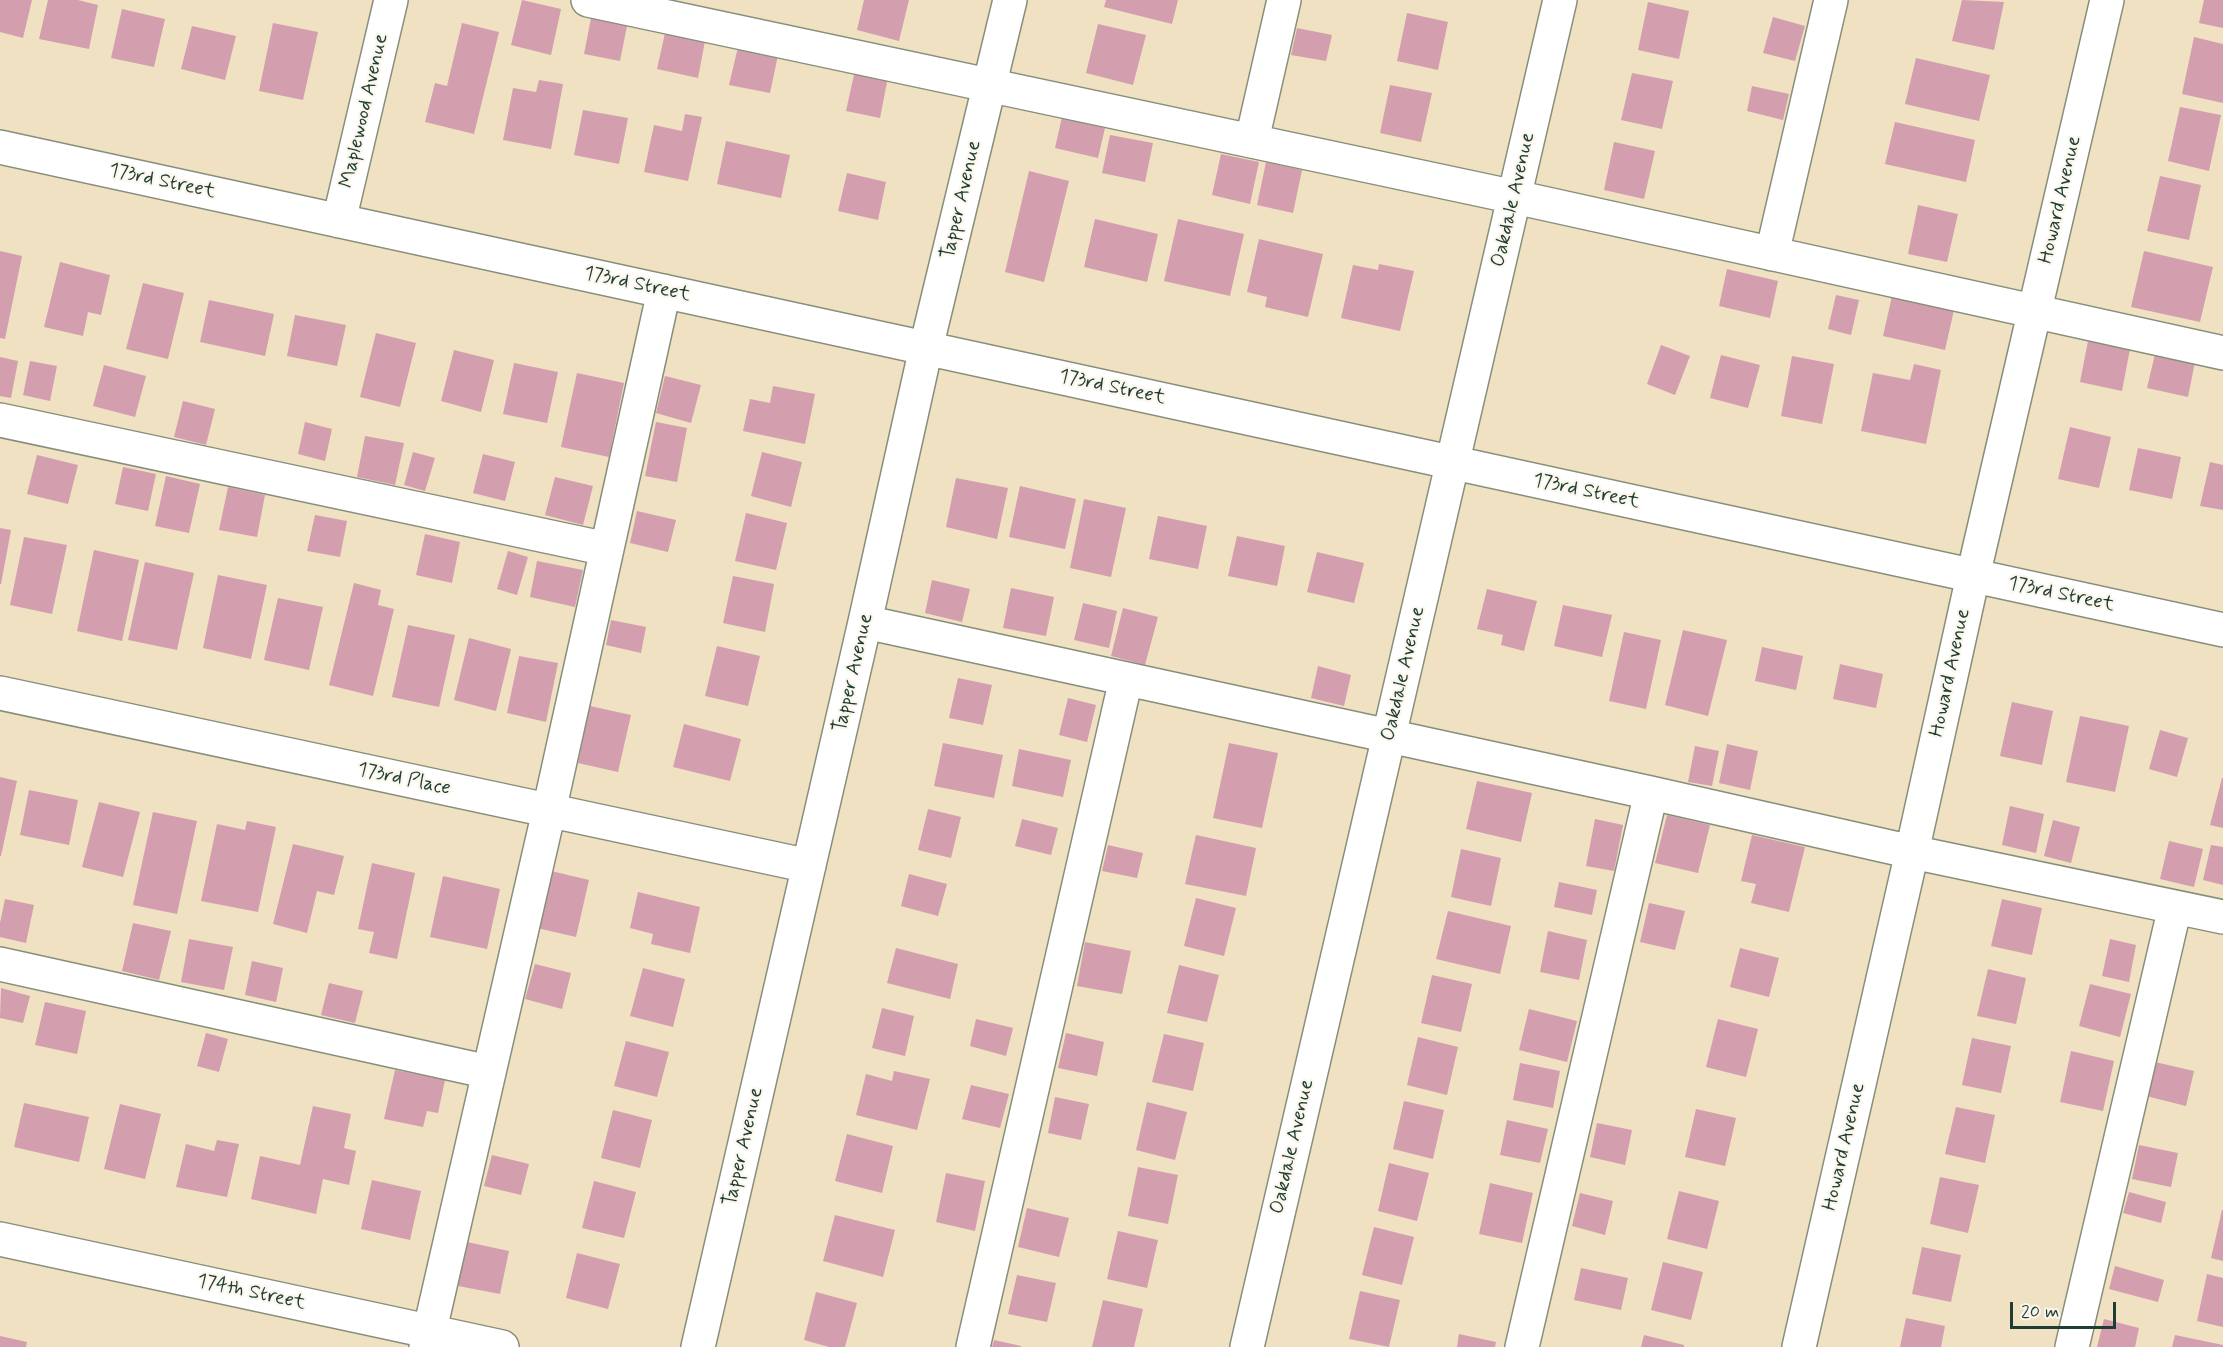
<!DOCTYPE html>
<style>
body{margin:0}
#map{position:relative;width:2223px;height:1347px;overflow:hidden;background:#efe1c2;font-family:Mynerve,sans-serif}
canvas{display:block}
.scale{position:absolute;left:2010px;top:1302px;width:106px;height:27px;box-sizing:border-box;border:3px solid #1f3d34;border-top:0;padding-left:8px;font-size:18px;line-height:21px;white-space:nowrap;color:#1f3d34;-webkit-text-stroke:4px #fbf7ec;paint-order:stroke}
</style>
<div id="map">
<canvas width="2223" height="1347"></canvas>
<div class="scale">20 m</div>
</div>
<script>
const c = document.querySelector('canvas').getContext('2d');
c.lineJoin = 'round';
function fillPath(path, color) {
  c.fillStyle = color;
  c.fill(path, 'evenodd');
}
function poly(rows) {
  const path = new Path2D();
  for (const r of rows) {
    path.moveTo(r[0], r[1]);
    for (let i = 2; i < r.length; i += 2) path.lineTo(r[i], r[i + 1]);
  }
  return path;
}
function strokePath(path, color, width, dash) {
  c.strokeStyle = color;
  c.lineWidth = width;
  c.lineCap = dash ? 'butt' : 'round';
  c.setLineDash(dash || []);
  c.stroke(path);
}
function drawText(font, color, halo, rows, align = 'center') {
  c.font = font + ' Mynerve,sans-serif';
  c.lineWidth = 4.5;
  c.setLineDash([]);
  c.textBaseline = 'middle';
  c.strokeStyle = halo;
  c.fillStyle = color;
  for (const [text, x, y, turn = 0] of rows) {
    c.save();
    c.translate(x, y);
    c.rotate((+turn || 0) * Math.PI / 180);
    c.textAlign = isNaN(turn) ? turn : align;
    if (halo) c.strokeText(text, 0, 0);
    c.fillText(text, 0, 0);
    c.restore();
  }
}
const building = poly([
 [0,0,32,0,23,38,0,32],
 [48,0,78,0,98,5,89,49,39,39],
 [522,0,561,9,551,55,511,45],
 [864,0,909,0,899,41,857,30],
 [1106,0,1178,0,1172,24,1104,7],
 [1962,0,2004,2,1994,50,1952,41],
 [2204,0,2223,0,2223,28,2199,23],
 [1648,2,1689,11,1679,59,1638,50],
 [122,9,165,19,154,67,111,58],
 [592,13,628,21,620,61,584,54],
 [1407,13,1448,22,1438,70,1397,61],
 [1773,17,1805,26,1795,61,1763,53],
 [273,23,318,32,303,100,259,91],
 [462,23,499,32,474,134,425,122,435,83,447,86],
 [1098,24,1146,35,1133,85,1086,73],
 [192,26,236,36,225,80,181,69],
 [1297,28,1332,35,1326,61,1291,55],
 [665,33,705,41,698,78,657,69],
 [2194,37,2223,44,2223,103,2182,94],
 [738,47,778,55,770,93,729,85],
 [1916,58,1990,75,1979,121,1905,104],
 [855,70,888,77,880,118,846,111],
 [1632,73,1673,81,1662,129,1621,120],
 [539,80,563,84,551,149,503,140,513,88,536,92],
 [1390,85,1432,93,1421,142,1380,133],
 [1752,86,1789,94,1783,120,1747,111],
 [2180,107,2221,115,2209,171,2168,161],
 [583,110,628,118,619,164,574,155],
 [685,114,702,117,688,181,644,172,654,125,682,131],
 [1062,117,1105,128,1098,158,1055,148],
 [1895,122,1975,140,1966,182,1885,164],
 [1110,135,1153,143,1145,182,1102,173],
 [726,141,790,155,781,198,717,184],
 [1614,142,1655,151,1644,199,1604,190],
 [1221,154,1259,162,1250,204,1212,195],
 [1266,162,1302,170,1293,213,1257,205],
 [1029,171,1069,181,1044,282,1005,272],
 [847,173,886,182,878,220,838,211],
 [2160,176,2201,185,2189,240,2147,231],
 [1918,205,1958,214,1947,262,1908,254],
 [1095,219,1158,234,1147,282,1084,267],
 [1178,219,1244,234,1230,296,1164,281],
 [1259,239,1323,254,1308,317,1265,307,1267,297,1247,292],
 [0,251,22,256,5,339,0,338],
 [2144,251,2213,267,2200,322,2131,307],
 [60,262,110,275,101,315,88,312,83,336,44,327],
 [1379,264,1414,271,1400,331,1341,318,1353,265,1378,270],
 [1727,269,1778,281,1770,318,1719,306],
 [143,283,184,293,168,359,126,349],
 [1836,295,1859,300,1851,335,1828,329],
 [1892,296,1954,310,1945,350,1883,336],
 [209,300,274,314,265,356,200,342],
 [295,315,346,325,337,366,287,356],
 [376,333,416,343,400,407,360,397],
 [2088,341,2130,349,2122,391,2080,382],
 [1661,345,1690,356,1675,395,1647,384],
 [454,350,494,360,481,412,441,401],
 [2155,354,2195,362,2188,397,2147,388],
 [1721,355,1760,365,1748,408,1710,398],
 [1792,356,1834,364,1822,424,1781,416],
 [0,357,18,361,11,398,0,396],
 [30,361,57,366,50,401,23,395],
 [514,363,558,372,547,423,503,414],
 [1914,364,1941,370,1926,444,1861,431,1873,373,1910,380],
 [104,365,146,376,135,417,93,406],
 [577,373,624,383,609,457,561,447],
 [665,376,701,385,691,423,656,413],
 [773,386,815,394,805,444,743,431,750,399,770,403],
 [183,401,215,409,206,445,174,437],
 [305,422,332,429,325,461,298,454],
 [656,422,687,428,677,482,645,476],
 [2070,427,2111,437,2099,488,2058,479],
 [365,436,404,443,395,485,357,477],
 [2138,448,2181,457,2172,499,2129,490],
 [413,452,435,458,425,491,404,485],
 [762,452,802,462,791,507,751,496],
 [483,454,515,462,505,501,473,493],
 [37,455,78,465,68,504,27,494],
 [2210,462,2223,465,2223,510,2200,506],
 [123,467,156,474,148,511,115,504],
 [166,476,200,484,189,533,155,526],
 [555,477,593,486,583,525,545,515],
 [956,478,1008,488,997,539,946,527],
 [1020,486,1076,499,1065,549,1009,537],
 [228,487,265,495,257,537,219,530],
 [1084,499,1126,508,1111,577,1070,568],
 [637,511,676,520,668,552,630,543],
 [746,513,787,523,776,570,735,561],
 [315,515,347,521,340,557,307,551],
 [1158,516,1207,526,1198,569,1149,559],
 [0,528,11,530,1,584,0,584],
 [425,534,460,542,452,583,416,575],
 [1237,536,1285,546,1277,586,1228,576],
 [24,537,67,545,52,614,10,605],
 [94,550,139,560,122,641,77,631],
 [508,551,528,557,517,595,497,589],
 [1317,552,1364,563,1354,603,1307,592],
 [537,561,583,570,575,607,530,597],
 [145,562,194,573,177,650,128,640],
 [218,575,267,585,251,659,203,648],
 [733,576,774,584,765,632,723,623],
 [932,580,970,589,962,622,925,613],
 [354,583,381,590,378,605,394,609,373,696,329,685],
 [1011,588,1054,597,1046,636,1003,628],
 [1487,589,1537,601,1524,651,1501,645,1503,635,1477,629],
 [278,598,323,607,309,670,264,660],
 [1083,603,1117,611,1109,648,1074,640],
 [1563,605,1612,615,1602,657,1554,646],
 [1123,608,1158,617,1145,665,1111,656],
 [611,620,646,627,641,653,606,645],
 [408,625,455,635,439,707,392,697],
 [1683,630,1727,640,1708,716,1665,705],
 [1624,632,1661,640,1646,709,1609,701],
 [469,638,511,649,496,711,454,700],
 [717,646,760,656,748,706,705,696],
 [1762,647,1803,656,1796,690,1755,681],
 [519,656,558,663,546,722,507,713],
 [1840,664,1883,674,1876,708,1833,699],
 [1318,666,1351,675,1344,706,1311,698],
 [958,678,992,685,983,725,949,718],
 [1068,698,1096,705,1087,742,1059,735],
 [2012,702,2053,711,2042,765,2000,756],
 [590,706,631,715,618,772,578,763],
 [2080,716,2129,726,2115,792,2066,782],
 [684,724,741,739,730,781,673,767],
 [2160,730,2188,738,2177,777,2149,769],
 [943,743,1003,755,994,798,934,786],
 [1229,743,1278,753,1262,828,1213,818],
 [1727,744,1758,751,1750,790,1719,783],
 [1695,746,1719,751,1712,786,1688,782],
 [1019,749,1071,760,1063,797,1012,786],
 [0,777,17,781,1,856,0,856],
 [2222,778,2223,778,2223,828,2210,825],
 [1477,781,1532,793,1521,842,1466,829],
 [29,790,78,800,69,845,20,835],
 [99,802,140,812,123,877,82,867],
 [2010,806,2044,814,2036,853,2002,845],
 [928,809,961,817,951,858,918,850],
 [153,812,197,821,177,914,133,905],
 [1667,815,1710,825,1698,873,1655,863],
 [1022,819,1058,828,1051,855,1015,846],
 [1595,819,1623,825,1614,871,1586,866],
 [2053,820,2080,827,2071,863,2044,856],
 [247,821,276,827,258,912,201,901,217,824,245,830],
 [1196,835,1256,848,1246,896,1185,884],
 [1752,835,1805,847,1789,912,1751,903,1756,884,1741,881],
 [2169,841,2203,849,2194,887,2160,879],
 [293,844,344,856,334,895,317,891,307,933,273,924],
 [1108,845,1143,853,1137,878,1102,871],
 [2211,845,2223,847,2223,885,2203,880],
 [1461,849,1501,858,1491,906,1451,897],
 [372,863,415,873,397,959,369,953,374,932,358,929],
 [551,871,589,880,576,937,537,928],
 [909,874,947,884,938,916,901,906],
 [443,876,500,889,487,949,430,937],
 [1559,882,1597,890,1592,915,1554,907],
 [638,892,700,907,690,953,651,944,653,934,630,928],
 [1196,898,1236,908,1224,956,1184,946],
 [5,899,34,905,26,943,0,937,0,923],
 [2002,899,2042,908,2032,955,1991,946],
 [1649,903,1685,911,1675,950,1640,942],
 [1448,911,1511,926,1500,974,1436,959],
 [133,923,171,931,159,980,122,971],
 [1548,931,1587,940,1579,980,1540,972],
 [189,939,233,947,224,990,181,982],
 [2110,939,2136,945,2129,982,2102,976],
 [1085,942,1131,951,1122,994,1077,986],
 [896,948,958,964,950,999,887,983],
 [1740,948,1779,958,1769,997,1730,987],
 [252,961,283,968,276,1002,245,995],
 [535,964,571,973,562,1009,525,999],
 [1179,965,1219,975,1207,1022,1167,1013],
 [643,968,685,979,673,1027,630,1016],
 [1988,969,2026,978,2016,1024,1977,1016],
 [1432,975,1472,984,1461,1032,1421,1023],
 [329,983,363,991,355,1023,321,1015],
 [2090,984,2131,994,2120,1037,2079,1026],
 [1,988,30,996,23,1023,0,1018],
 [45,1002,86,1011,77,1054,35,1045],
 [882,1008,914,1016,905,1056,872,1048],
 [1529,1009,1577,1021,1567,1062,1519,1050],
 [976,1019,1013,1028,1006,1056,970,1046],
 [1718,1019,1758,1029,1746,1077,1706,1067],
 [206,1033,228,1039,219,1072,197,1066],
 [1066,1033,1104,1042,1097,1076,1058,1068],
 [1164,1034,1204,1043,1193,1091,1152,1082],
 [1418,1037,1458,1047,1447,1095,1407,1085],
 [1972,1038,2011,1046,2001,1093,1962,1085],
 [626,1041,669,1052,657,1097,614,1086],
 [2071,1051,2114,1061,2103,1111,2060,1102],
 [2155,1062,2194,1071,2186,1106,2146,1096],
 [1520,1063,1560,1071,1553,1108,1513,1100],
 [395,1070,445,1080,438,1113,427,1111,423,1127,384,1119],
 [894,1071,930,1079,917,1130,856,1115,866,1074,892,1081],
 [971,1085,1009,1094,1000,1128,962,1119],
 [1055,1097,1089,1104,1081,1140,1048,1133],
 [1404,1101,1444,1110,1433,1159,1393,1149],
 [1147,1102,1187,1112,1175,1160,1136,1150],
 [24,1103,89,1117,79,1162,14,1147],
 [120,1104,161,1114,145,1179,104,1169],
 [313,1106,351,1114,344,1148,356,1151,349,1185,323,1179,316,1214,251,1199,260,1156,300,1165],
 [1956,1107,1995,1115,1985,1163,1945,1154],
 [1696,1109,1736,1118,1725,1166,1685,1157],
 [613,1110,652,1120,640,1168,601,1158],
 [1507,1120,1548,1129,1540,1163,1500,1155],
 [1597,1123,1632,1130,1625,1165,1590,1157],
 [847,1134,893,1146,882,1193,835,1181],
 [217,1140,239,1144,227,1197,176,1187,186,1144,214,1151],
 [2139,1145,2178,1153,2171,1187,2132,1179],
 [492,1155,529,1164,521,1195,484,1186],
 [1389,1163,1429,1173,1417,1221,1378,1211],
 [1138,1167,1178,1175,1168,1224,1128,1216],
 [946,1173,985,1181,975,1231,936,1222],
 [1940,1177,1979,1185,1968,1233,1930,1224],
 [372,1180,421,1191,410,1240,361,1229],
 [594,1181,636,1192,624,1238,582,1228],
 [1490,1183,1533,1193,1522,1243,1479,1234],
 [1679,1191,1719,1201,1707,1249,1667,1239],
 [2129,1192,2166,1202,2161,1223,2123,1213],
 [1580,1193,1613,1201,1605,1235,1572,1226],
 [1027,1208,1069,1218,1059,1257,1018,1247],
 [2222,1210,2223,1210,2223,1261,2211,1258],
 [835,1215,895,1230,883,1277,823,1261],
 [1374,1227,1414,1237,1402,1285,1362,1275],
 [1118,1231,1158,1240,1147,1288,1107,1279],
 [467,1242,509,1251,500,1294,458,1286],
 [1922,1247,1961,1255,1951,1302,1912,1294],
 [577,1253,620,1264,608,1309,566,1298],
 [1663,1262,1703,1272,1691,1320,1651,1310],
 [2115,1266,2164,1280,2158,1302,2109,1289],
 [1581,1268,1628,1278,1621,1310,1574,1300],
 [2207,1274,2223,1278,2223,1327,2197,1321],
 [1017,1275,1056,1283,1047,1322,1008,1314],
 [1360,1291,1400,1300,1389,1347,1349,1339],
 [816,1292,857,1303,845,1347,829,1347,804,1340],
 [1103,1300,1143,1309,1134,1347,1092,1347],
 [1906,1318,1945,1326,1941,1347,1900,1347],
 [2104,1319,2139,1328,2135,1347,2097,1347],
 [1459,1334,1496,1342,1495,1347,1457,1347],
 [1644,1335,1684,1345,1684,1347,1641,1347],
 [2175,1335,2223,1345,2223,1347,2172,1347],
 [0,1336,27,1342,26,1347,0,1347],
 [994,1340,1021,1346,1021,1347,992,1347]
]);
const minor = poly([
 [588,0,1515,197,2223,353],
 [1252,140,1284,0],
 [0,147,2223,630],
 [339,221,391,0],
 [1772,254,1831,0],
 [0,420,607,549],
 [865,622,1651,793,1912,852,2223,917],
 [0,693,809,866],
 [0,964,489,1072],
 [0,1239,502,1347],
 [426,1347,549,811,664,291],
 [698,1347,865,622,926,348,1010,0],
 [973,1347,1126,679],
 [1247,1347,1560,0],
 [1522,1347,1651,793],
 [1799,1347,1912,852,1973,576,2107,0],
 [2072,1347,2175,907]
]);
const streetNames = [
 ["Maplewood Avenue",365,111,-77],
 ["173rd Street",162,182,12],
 ["Tapper Avenue",962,200,-77],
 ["Oakdale Avenue",1514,200,-77],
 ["Howard Avenue",2061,200,-77],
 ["173rd Street",637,285,12],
 ["173rd Street",1112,388,12],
 ["173rd Street",1586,492,12],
 ["173rd Street",2061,595,12],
 ["Tapper Avenue",854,673,-77],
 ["Howard Avenue",1951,673,-78],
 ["Oakdale Avenue",1404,674,-77],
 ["173rd Place",404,780,12],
 ["Tapper Avenue",744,1147,-77],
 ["Oakdale Avenue",1293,1147,-77],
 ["Howard Avenue",1845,1147,-77],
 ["174th Street",251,1293,12]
];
fillPath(building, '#d39faf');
strokePath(minor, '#878f7b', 36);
strokePath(minor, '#fff', 33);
drawText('20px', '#1f3d34', '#fbf7ec', streetNames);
</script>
